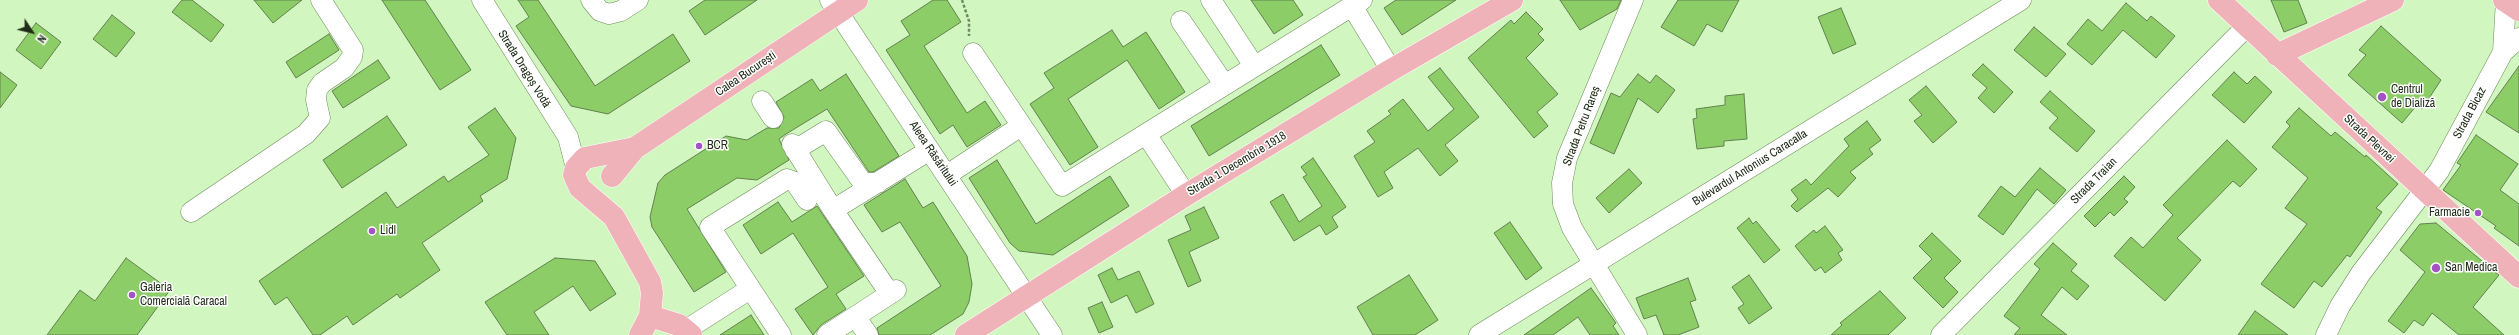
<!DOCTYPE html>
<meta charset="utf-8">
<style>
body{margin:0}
#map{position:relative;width:2519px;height:335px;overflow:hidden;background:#d2f6bf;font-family:"Archivo Narrow",sans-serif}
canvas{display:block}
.north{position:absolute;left:12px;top:12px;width:40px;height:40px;-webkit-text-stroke:3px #fff;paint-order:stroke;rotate:125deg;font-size:11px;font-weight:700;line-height:16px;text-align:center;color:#202d18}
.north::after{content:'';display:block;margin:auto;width:14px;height:18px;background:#202d18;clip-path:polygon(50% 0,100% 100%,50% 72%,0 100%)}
</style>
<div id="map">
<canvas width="2519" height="335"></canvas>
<div class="north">N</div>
</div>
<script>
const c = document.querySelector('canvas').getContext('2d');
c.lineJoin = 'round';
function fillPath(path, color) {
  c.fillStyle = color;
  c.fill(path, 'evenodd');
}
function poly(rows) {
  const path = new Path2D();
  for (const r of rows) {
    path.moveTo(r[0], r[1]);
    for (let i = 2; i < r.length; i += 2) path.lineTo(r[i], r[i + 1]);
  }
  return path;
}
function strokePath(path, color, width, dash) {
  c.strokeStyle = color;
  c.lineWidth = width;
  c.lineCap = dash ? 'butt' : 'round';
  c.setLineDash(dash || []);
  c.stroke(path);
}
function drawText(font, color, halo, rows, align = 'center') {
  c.font = font + ' "Archivo Narrow",sans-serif';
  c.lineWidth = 3;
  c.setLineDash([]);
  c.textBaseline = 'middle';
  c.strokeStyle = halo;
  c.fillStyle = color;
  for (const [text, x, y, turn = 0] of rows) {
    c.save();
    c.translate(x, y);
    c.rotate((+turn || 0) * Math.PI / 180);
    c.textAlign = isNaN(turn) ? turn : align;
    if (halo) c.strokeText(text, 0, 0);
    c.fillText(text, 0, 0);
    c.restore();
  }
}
const building = poly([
 [182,0,192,0,224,25,211,42,172,12,182,0],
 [254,0,302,0,273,23,254,0],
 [382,0,425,0,471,70,440,90,382,0],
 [518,0,538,0,595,86,673,34,690,61,608,114,571,106,516,26,529,17,518,0],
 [705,0,757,0,705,35,689,11,705,0],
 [933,0,947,0,961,22,924,46,967,113,985,101,1001,125,967,147,953,125,940,134,886,50,910,35,901,21,933,0],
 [1251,0,1293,0,1303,15,1274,34,1251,0],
 [1396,0,1456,0,1402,35,1384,8,1396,0],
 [1560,0,1621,0,1617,9,1580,30,1560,0],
 [1678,0,1739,0,1722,32,1707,24,1694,46,1661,27,1678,0],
 [2271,0,2298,0,2307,23,2284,32,2271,0],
 [2126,3,2147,21,2151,16,2175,36,2156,58,2123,30,2092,65,2067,44,2088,19,2102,31,2126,3],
 [1841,8,1856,44,1833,54,1818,17,1841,8],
 [1526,12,1543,29,1538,34,1544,40,1526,58,1558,94,1537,112,1548,126,1534,138,1468,58,1511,20,1514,24,1526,12],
 [112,15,135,33,116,57,93,39,112,15],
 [36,23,61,42,41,69,16,50,36,23],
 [2381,26,2441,80,2422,109,2417,105,2402,123,2348,75,2366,55,2359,50,2381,26],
 [2034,27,2066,54,2046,77,2014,50,2034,27],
 [1112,30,1123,47,1146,32,1185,92,1159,109,1127,60,1068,99,1098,147,1070,165,1030,104,1054,88,1044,73,1112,30],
 [329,34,339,50,296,78,286,62,329,34],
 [1321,45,1340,75,1209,156,1191,126,1321,45],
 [378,60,390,78,343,108,332,91,378,60],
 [1983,64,2013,92,1994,113,1978,98,1987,88,1972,75,1983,64],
 [2519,66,2519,133,2486,112,2519,66],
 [1440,68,1479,117,1445,145,1458,161,1440,176,1418,148,1384,172,1393,188,1378,197,1354,156,1375,142,1367,131,1391,114,1388,111,1403,99,1428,131,1454,109,1428,77,1440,68],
 [0,72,17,85,0,108,0,72],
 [2234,72,2247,84,2255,76,2272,92,2244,123,2212,95,2234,72],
 [846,74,899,156,873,172,869,172,827,109,786,134,779,139,789,160,757,180,737,178,687,209,726,272,694,292,652,227,650,217,658,183,665,175,726,136,747,140,767,128,779,128,784,117,776,102,812,79,820,91,846,74],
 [1638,74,1650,83,1656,75,1675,90,1658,113,1638,98,1614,154,1590,143,1611,93,1620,97,1638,74],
 [1926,86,1957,122,1933,143,1914,121,1922,115,1909,100,1926,86],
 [2050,91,2095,131,2077,152,2049,128,2058,118,2040,102,2050,91],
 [1744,94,1747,139,1724,141,1724,146,1697,149,1693,119,1697,118,1696,109,1725,105,1725,96,1744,94],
 [495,108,516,138,507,179,480,196,483,201,422,243,440,270,400,298,397,294,353,325,347,316,320,335,313,335,287,297,275,305,259,281,386,192,397,208,444,176,448,182,489,155,468,127,495,108],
 [2299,108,2331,136,2335,132,2365,157,2366,155,2398,184,2376,208,2382,212,2350,257,2347,255,2322,287,2314,281,2294,308,2261,284,2307,224,2285,208,2308,178,2272,147,2290,126,2286,122,2299,108],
 [387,116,407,145,342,188,323,160,387,116],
 [1867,121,1881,140,1869,149,1873,154,1850,172,1856,178,1838,197,1828,188,1797,212,1791,206,1798,199,1791,190,1806,179,1811,185,1849,146,1844,139,1867,121],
 [2476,135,2518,164,2500,190,2519,204,2519,246,2494,228,2496,226,2443,190,2461,165,2457,163,2476,135],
 [2227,140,2257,169,2240,187,2233,181,2177,238,2201,260,2165,301,2114,256,2131,237,2143,248,2173,215,2163,205,2227,140],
 [1313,158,1346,207,1332,217,1338,227,1326,235,1320,225,1294,241,1270,202,1283,194,1299,222,1322,206,1303,177,1307,175,1301,167,1313,158],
 [997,160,1036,224,1110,176,1129,206,1053,255,1019,251,1010,243,969,178,997,160],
 [2040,168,2066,190,2054,204,2037,189,2003,235,1978,216,2001,186,2015,197,2040,168],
 [1629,169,1642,183,1609,213,1596,198,1629,169],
 [2124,176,2135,187,2124,199,2128,202,2114,216,2110,212,2095,227,2084,216,2124,176],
 [905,179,923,208,933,202,967,256,972,284,969,302,963,314,930,335,879,335,877,328,941,286,900,222,882,232,864,205,905,179],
 [778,202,792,222,817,206,864,276,836,294,846,309,821,325,813,335,795,309,828,287,793,233,761,254,743,225,778,202],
 [1204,207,1219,238,1189,252,1201,281,1188,287,1168,240,1191,230,1185,216,1204,207],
 [1749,218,1753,224,1756,221,1780,250,1764,263,1737,228,1749,218],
 [1510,222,1542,268,1526,280,1494,233,1510,222],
 [2436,223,2499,275,2473,307,2504,335,2459,335,2432,313,2423,326,2414,320,2404,333,2388,321,2425,272,2400,250,2420,224,2436,223],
 [1825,226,1843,250,1838,253,1842,260,1825,273,1821,267,1815,271,1795,246,1814,230,1816,233,1825,226],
 [1932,233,1961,261,1944,278,1958,292,1943,308,1913,278,1932,259,1919,246,1932,233],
 [2053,243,2077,264,2071,271,2089,286,2077,300,2062,287,2041,315,2067,335,2014,335,2020,328,2004,316,2040,269,2034,264,2053,243],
 [126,258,170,290,137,335,47,335,80,290,95,301,126,258],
 [555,258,595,261,616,294,590,311,573,286,534,312,549,335,507,335,485,302,555,258],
 [1112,268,1118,280,1139,271,1154,304,1136,313,1127,295,1111,303,1098,275,1112,268],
 [1409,275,1438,320,1415,335,1373,335,1357,307,1409,275],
 [1749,275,1772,308,1749,324,1738,308,1744,304,1732,287,1749,275],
 [1688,278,1696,300,1690,302,1699,327,1678,335,1664,335,1656,315,1644,319,1636,298,1688,278],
 [1591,288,1616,323,1613,326,1619,335,1590,335,1578,317,1553,335,1524,335,1591,288],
 [1880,291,1906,318,1888,335,1831,335,1842,325,1840,323,1880,291],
 [1102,302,1113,327,1099,333,1088,308,1102,302],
 [2255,311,2288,335,2238,335,2255,311],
 [751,315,764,335,720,335,751,315]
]);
const path = poly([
 [962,0,969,21,969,36]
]);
const minor = poly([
 [482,0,568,137,576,168],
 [591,0,600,11,609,14,621,11,638,0],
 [830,0,1052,335],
 [1211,0,1254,66],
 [1362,0,1352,6,1391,70],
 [1633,0,1567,158,1562,183,1563,204,1572,228,1637,335],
 [1181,21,1224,84],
 [2503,52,2506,0],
 [973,53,1062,186,1352,6],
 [762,101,773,118],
 [1146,134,1186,195],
 [792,144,833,210],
 [795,150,826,131,863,183,878,183],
 [947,175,1021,126],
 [191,212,306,134,320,118,316,100,317,90,322,83,344,68,352,57,353,50,321,0],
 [890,294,833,210,920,156],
 [856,317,868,335],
 [686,330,750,289],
 [781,335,710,227,787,179,795,182,807,200],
 [827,335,896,290],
 [1479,335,2021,0],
 [1941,335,2246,27],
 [2326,335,2340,306,2361,273,2439,171,2503,52,2519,38]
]);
const major = poly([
 [2219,0,2519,277],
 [2504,0,2519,10],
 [2277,55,2393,0],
 [635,148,585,158,576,168,574,175,580,188,614,217,650,282,652,293,650,316,640,335],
 [612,176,635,148,857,0],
 [650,316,679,325,691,335],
 [966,335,1186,195,1391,70,1512,0]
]);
const markers = [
 [2382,97,5,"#a453c4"],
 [699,146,4,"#a453c4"],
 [2478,213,4,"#a453c4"],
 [372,231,4,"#a453c4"],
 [2436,268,5,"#a453c4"],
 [132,295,4,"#a453c4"]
];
const streetNames = [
 ["Strada Dragoș Vodă",524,69,58],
 ["Calea București",746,74,-34],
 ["Strada Bicaz",2470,113,-62],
 ["Strada Petru Rareș",1582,126,-69],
 ["Strada Plevnei",2369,139,43],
 ["Aleea Răsăritului",933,154,56],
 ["Strada 1 Decembrie 1918",1237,164,-31],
 ["Bulevardul Antonius Caracalla",1750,168,-32],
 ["Strada Traian",2094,181,-45]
];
const poiNames = [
 ["Centrul",2391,90],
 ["de Dializă",2391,104],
 ["BCR",707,146],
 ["Farmacie",2470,213,"right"],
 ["Lidl",380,231],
 ["San Medica",2445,268],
 ["Galeria",140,288],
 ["Comercială Caracal",140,302]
];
fillPath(building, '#8dcd68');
strokePath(building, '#61814f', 1);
strokePath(minor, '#6b8b59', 21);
strokePath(major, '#fff', 23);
strokePath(path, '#718964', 2.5, [3, 2]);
strokePath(minor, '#fff', 20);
strokePath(major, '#eeb2b8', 22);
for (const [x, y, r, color] of markers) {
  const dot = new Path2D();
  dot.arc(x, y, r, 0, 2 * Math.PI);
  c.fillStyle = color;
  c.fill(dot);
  strokePath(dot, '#fff', 1.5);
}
drawText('12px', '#202d18', '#fff', streetNames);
drawText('12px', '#202d18', '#fff', poiNames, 'left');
</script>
